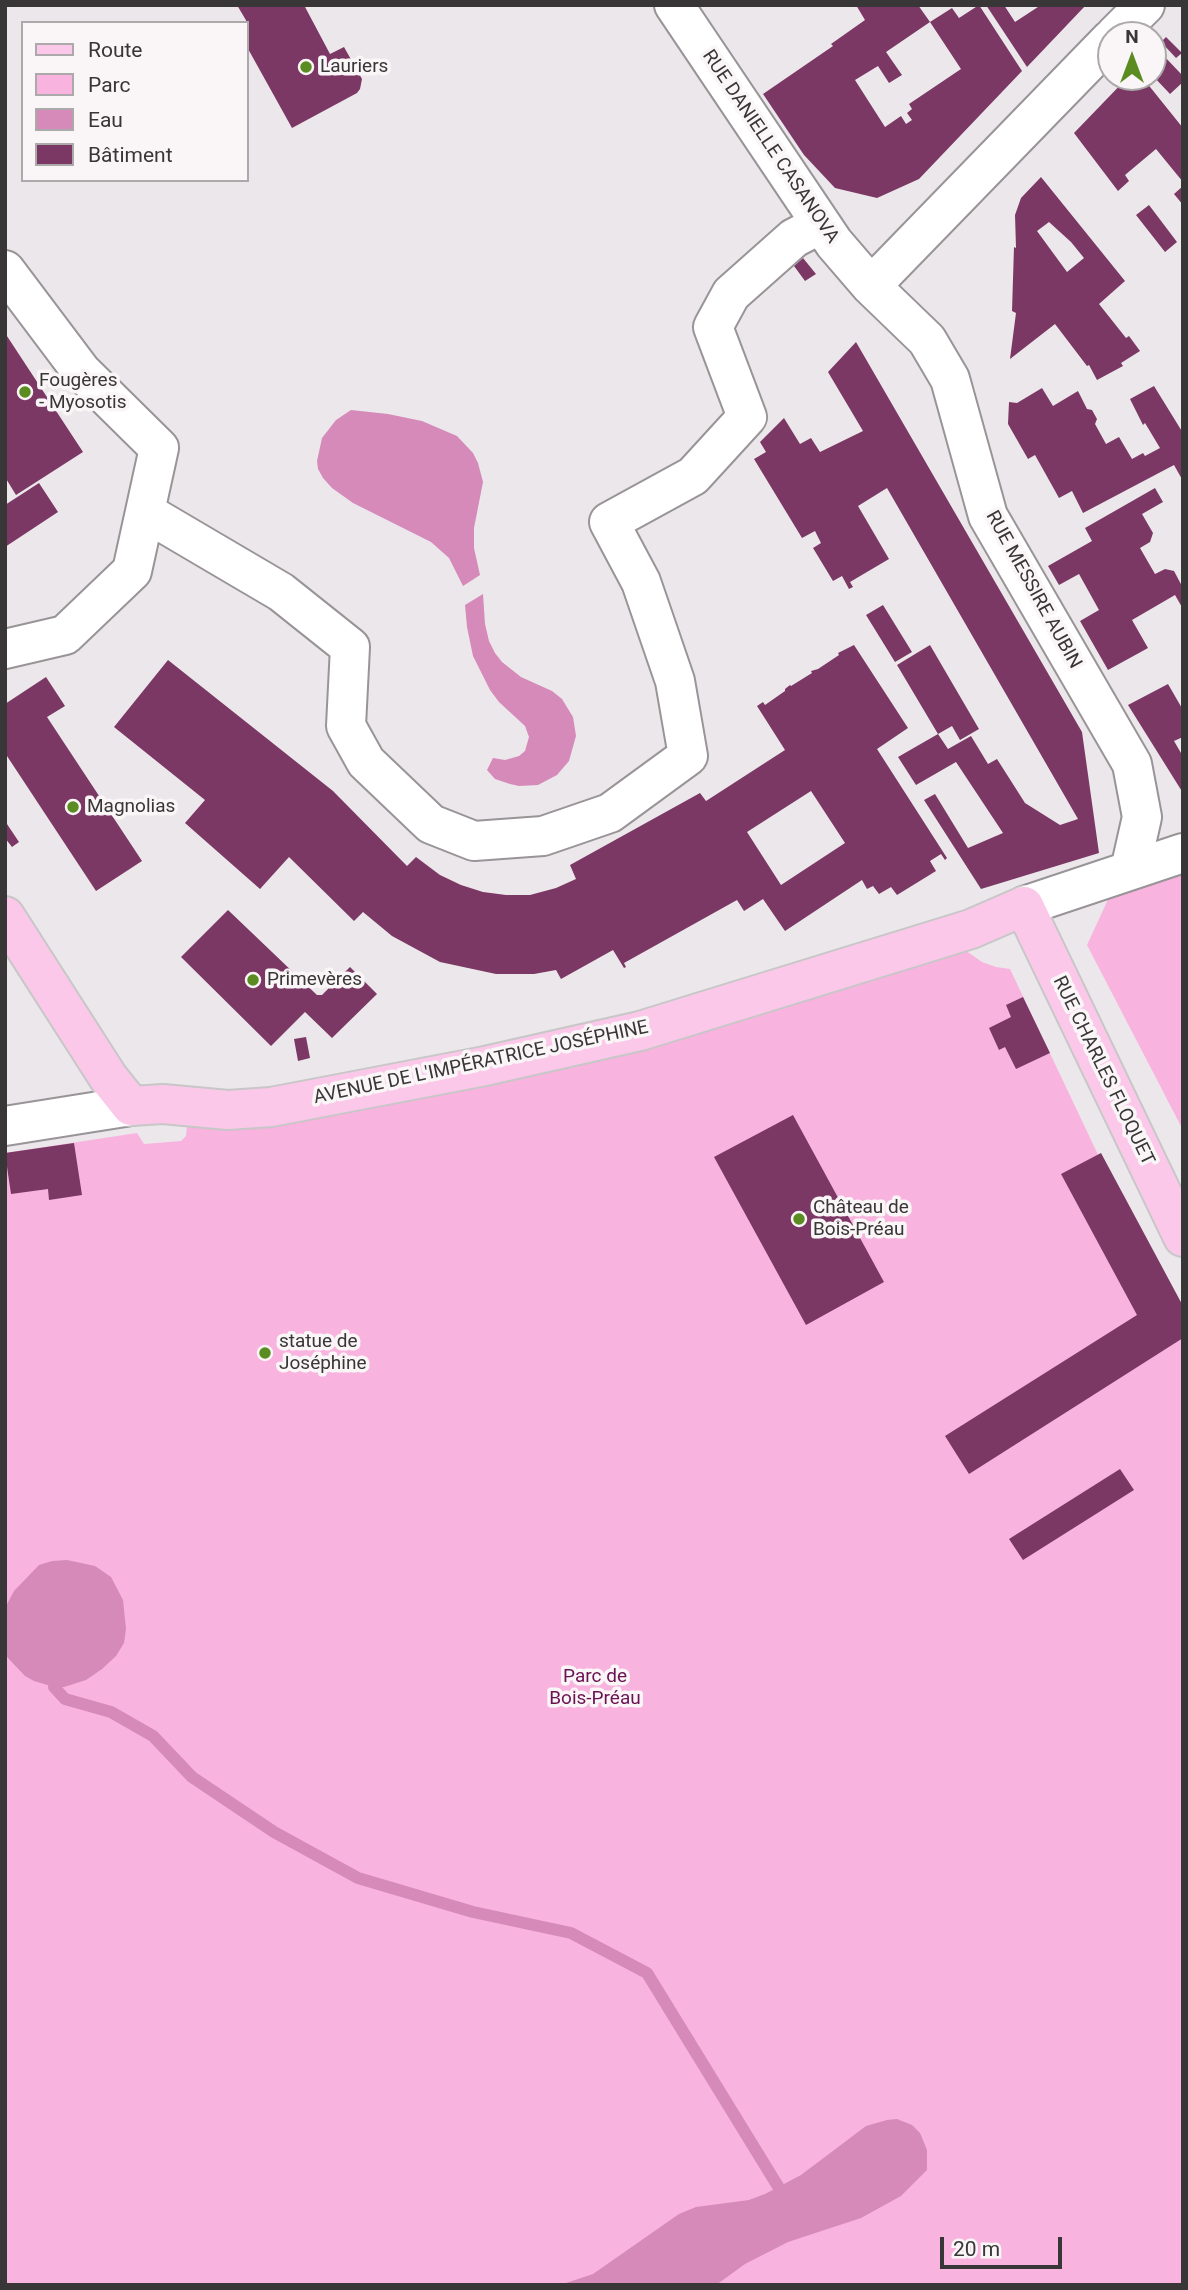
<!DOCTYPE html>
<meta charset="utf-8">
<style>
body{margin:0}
#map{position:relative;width:1188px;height:2290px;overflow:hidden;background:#ece7ea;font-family:Roboto,sans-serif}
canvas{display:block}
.frame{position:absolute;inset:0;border:7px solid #383637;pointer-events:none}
.legend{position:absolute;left:21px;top:21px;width:228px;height:161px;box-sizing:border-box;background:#faf5f7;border:2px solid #aca9aa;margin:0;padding:9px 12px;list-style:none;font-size:21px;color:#383637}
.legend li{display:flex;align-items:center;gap:14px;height:35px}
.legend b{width:35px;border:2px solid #aca9aa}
.north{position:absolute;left:1097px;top:21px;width:70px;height:70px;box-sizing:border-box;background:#faf5f7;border:2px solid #aca9aa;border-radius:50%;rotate:0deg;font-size:19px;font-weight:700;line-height:28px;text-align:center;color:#383637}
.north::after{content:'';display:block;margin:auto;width:24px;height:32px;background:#5b8c21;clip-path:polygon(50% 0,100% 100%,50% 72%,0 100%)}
.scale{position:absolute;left:940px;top:2237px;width:122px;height:32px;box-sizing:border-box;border:4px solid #383637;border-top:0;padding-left:9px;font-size:21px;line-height:24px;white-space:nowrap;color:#383637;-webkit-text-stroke:5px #faf5f7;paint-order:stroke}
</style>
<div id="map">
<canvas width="1188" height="2290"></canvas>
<div class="frame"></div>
<ul class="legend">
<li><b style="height:9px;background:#fbc8e9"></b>Route</li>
<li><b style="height:19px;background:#f8b3de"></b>Parc</li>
<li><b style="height:19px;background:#d58aba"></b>Eau</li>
<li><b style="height:19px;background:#7b3865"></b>Bâtiment</li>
</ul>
<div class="north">N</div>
<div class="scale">20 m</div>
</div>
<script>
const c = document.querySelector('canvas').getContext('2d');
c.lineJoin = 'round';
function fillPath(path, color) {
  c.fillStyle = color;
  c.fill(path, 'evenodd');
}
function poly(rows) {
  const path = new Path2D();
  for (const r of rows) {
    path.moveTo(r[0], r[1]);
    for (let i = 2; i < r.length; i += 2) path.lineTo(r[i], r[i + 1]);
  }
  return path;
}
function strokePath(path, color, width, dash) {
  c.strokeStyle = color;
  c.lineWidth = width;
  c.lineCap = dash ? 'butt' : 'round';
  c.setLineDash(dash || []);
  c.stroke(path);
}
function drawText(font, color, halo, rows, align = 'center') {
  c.font = font + ' Roboto,sans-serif';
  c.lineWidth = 7;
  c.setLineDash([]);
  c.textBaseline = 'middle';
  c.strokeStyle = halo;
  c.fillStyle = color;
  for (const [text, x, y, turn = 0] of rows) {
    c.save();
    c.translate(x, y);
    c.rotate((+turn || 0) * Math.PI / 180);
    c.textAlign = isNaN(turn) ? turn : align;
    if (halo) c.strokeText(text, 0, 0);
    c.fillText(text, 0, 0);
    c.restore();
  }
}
const green = poly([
 [1183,866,1183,1130,1087,945,1111,893],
 [959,946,982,962,996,967,1010,969,1183,1334,1183,2285,5,2285,5,1153,137,1133,144,1144,181,1141,186,1136,187,1126,444,1093]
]);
const water = poly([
 [351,410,388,414,422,421,457,436,473,453,478,463,483,482,474,528,474,548,480,575,463,586,449,558,431,542,353,503,332,488,323,478,318,469,317,461,322,438,336,420],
 [483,594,485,624,489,641,495,653,502,662,521,677,552,691,562,699,573,717,576,736,569,761,557,775,538,785,519,786,510,784,495,779,487,770,493,758,505,760,519,756,525,751,529,737,525,726,499,702,490,690,473,656,467,627,465,605],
 [67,1560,95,1566,111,1577,123,1600,126,1629,124,1643,116,1656,102,1669,86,1680,64,1687,54,1687,34,1681,25,1676,8,1658,5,1654,5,1608,14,1591,39,1565,52,1561],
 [897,2119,912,2125,920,2133,927,2150,927,2170,901,2196,861,2218,788,2242,745,2264,716,2285,560,2285,593,2274,679,2214,696,2207,749,2200,765,2194,801,2175,866,2126,887,2120]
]);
const stream = poly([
 [54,1687,65,1699,111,1712,153,1736,192,1777,274,1832,358,1878,473,1912,571,1933,647,1973,779,2188]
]);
const building = poly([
 [237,5,304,5,330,54,344,47,362,79,360,89,357,93,292,128,247,47,247,22],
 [856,5,918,5,930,22,886,52,902,75,889,83,878,66,855,80,885,127,901,116,906,124,912,120,907,113,912,109,909,104,961,69,930,22,952,8,959,18,979,5,1022,71,919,179,877,198,835,188,804,155,763,94,833,46,831,44,865,20],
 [986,5,1004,5,1015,22,1041,5,1086,5,1027,67],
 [1166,37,1182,53,1176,58,1161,42],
 [1164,56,1183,76,1183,82,1170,94,1153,76,1153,66],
 [1128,77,1142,77,1183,128,1183,182,1156,149,1125,175,1129,181,1118,191,1074,133],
 [1041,177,1125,281,1099,304,1126,338,1129,336,1140,351,1121,363,1123,366,1097,380,1089,365,1087,366,1055,324,1010,359,1016,313,1012,311,1014,247,1016,248,1015,215,1021,198],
 [1049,222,1071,242,1084,258,1067,272,1037,231],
 [1183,186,1183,205,1174,194],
 [1149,205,1177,242,1165,252,1136,215],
 [803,258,816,274,805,281,794,266],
 [5,333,83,452,16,495,5,477],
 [856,342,1082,732,1099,853,981,889,924,800,935,794,968,848,1003,833,956,762,916,785,898,757,938,734,948,749,971,736,988,764,997,759,1025,803,1060,825,1078,819,887,488,858,506,889,559,850,582,853,587,849,589,842,576,833,581,813,548,821,543,815,531,802,538,754,459,766,452,760,442,784,418,800,444,811,438,820,452,863,431,828,372],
 [1154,386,1183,433,1183,481,1174,465,1083,513,1072,491,1059,498,1035,455,1028,459,1008,424,1009,402,1017,403,1042,388,1053,406,1078,391,1087,409,1092,410,1097,419,1095,424,1106,444,1119,437,1132,459,1143,453,1145,456,1160,448,1145,423,1143,425,1130,399],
 [39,483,58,512,5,547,5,505],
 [1155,488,1163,502,1142,514,1153,533,1150,542,1140,548,1155,574,1165,569,1174,571,1183,588,1183,609,1175,595,1132,620,1148,648,1108,670,1080,621,1099,610,1079,574,1059,585,1048,566,1092,541,1085,528],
 [883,605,912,652,895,662,866,615],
 [854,645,908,728,877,749,947,858,945,860,941,854,930,861,936,871,897,895,891,887,879,894,873,886,867,889,862,880,785,931,763,899,744,911,737,900,624,963,626,967,624,968,613,950,561,979,556,970,534,974,496,974,440,962,392,936,363,912,354,921,289,857,260,889,185,823,205,800,114,727,168,660,333,791,407,866,416,857,440,875,461,885,483,892,506,895,530,895,556,888,576,879,570,865,700,793,706,801,785,750,757,706,763,702,765,705,785,691,785,689,790,685,791,686,812,673,811,671,818,669,839,655,838,653],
 [811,791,845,843,781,885,747,832],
 [930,645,979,729,960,740,952,726,938,734,897,665],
 [46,677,65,706,47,717,142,861,96,891,5,753,5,704],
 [1168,684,1183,710,1183,737,1174,741,1181,753,1183,752,1183,793,1128,705],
 [5,821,19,842,12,847,5,838],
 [228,910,317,995,322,995,350,967,377,994,332,1038,305,1012,271,1046,181,957],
 [1023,997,1050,1053,1016,1069,1005,1047,999,1050,989,1028,1011,1017,1006,1005],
 [306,1037,310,1058,298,1061,294,1039],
 [793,1115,884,1282,806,1325,714,1157],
 [74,1143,82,1195,49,1200,48,1189,11,1194,5,1153],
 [1101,1153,1183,1306,1183,1338,969,1474,945,1436,1137,1315,1061,1174],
 [268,1347,271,1356,263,1359,259,1351],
 [1120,1469,1134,1490,1023,1560,1009,1539]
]);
const minor = poly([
 [674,5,834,243,871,286,927,340,950,379,988,516,1132,764,1142,817,1130,870],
 [1115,35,1145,5],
 [5,270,81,371,159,448,132,571,65,635,5,649],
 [871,286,1111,39],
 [145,512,281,592,350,647,346,726,366,762,431,824,474,841,543,836,610,813,688,756,675,681,641,582,609,522,693,476,747,417,713,327,731,294,794,238,821,224],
 [1024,906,1183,853],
 [5,1126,131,1106]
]);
const major = poly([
 [5,916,108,1077,131,1106,163,1104,228,1110,271,1107,485,1066,640,1031,971,929,1024,906,1183,1237]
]);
const markers = [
 [306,67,7,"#5b8c21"],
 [25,392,7,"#5b8c21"],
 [73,807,7,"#5b8c21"],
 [253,980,7,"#5b8c21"],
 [799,1219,7,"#5b8c21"],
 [265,1353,7,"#5b8c21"]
];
const poiNames = [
 ["Lauriers",320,67],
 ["Fougères",39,381],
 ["- Myosotis",39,403],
 ["Magnolias",87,807],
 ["Primevères",267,980],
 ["Château de",813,1208],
 ["Bois-Préau",813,1230],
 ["statue de",279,1342],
 ["Joséphine",279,1364]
];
const streetNames = [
 ["RUE DANIELLE CASANOVA",770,147,56],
 ["RUE MESSIRE AUBIN",1033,590,61],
 ["AVENUE DE L'IMPÉRATRICE JOSÉPHINE",481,1063,-12],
 ["RUE CHARLES FLOQUET",1103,1071,64]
];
const parkNames = [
 ["Parc de",595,1677],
 ["Bois-Préau",595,1699]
];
fillPath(green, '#f8b3de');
fillPath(water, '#d58aba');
strokePath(stream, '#d58aba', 12);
fillPath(building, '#7b3865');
strokePath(minor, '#999497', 42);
strokePath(major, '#c7c7c7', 42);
strokePath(minor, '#fff', 38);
strokePath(major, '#fbc8e9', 38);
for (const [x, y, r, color] of markers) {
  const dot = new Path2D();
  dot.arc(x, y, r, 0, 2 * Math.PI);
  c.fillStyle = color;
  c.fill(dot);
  strokePath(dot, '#faf5f7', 2.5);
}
drawText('19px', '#383637', '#faf5f7', poiNames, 'left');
drawText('19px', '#383637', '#faf5f7', streetNames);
drawText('19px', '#6b1253', '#faf5f7', parkNames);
</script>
